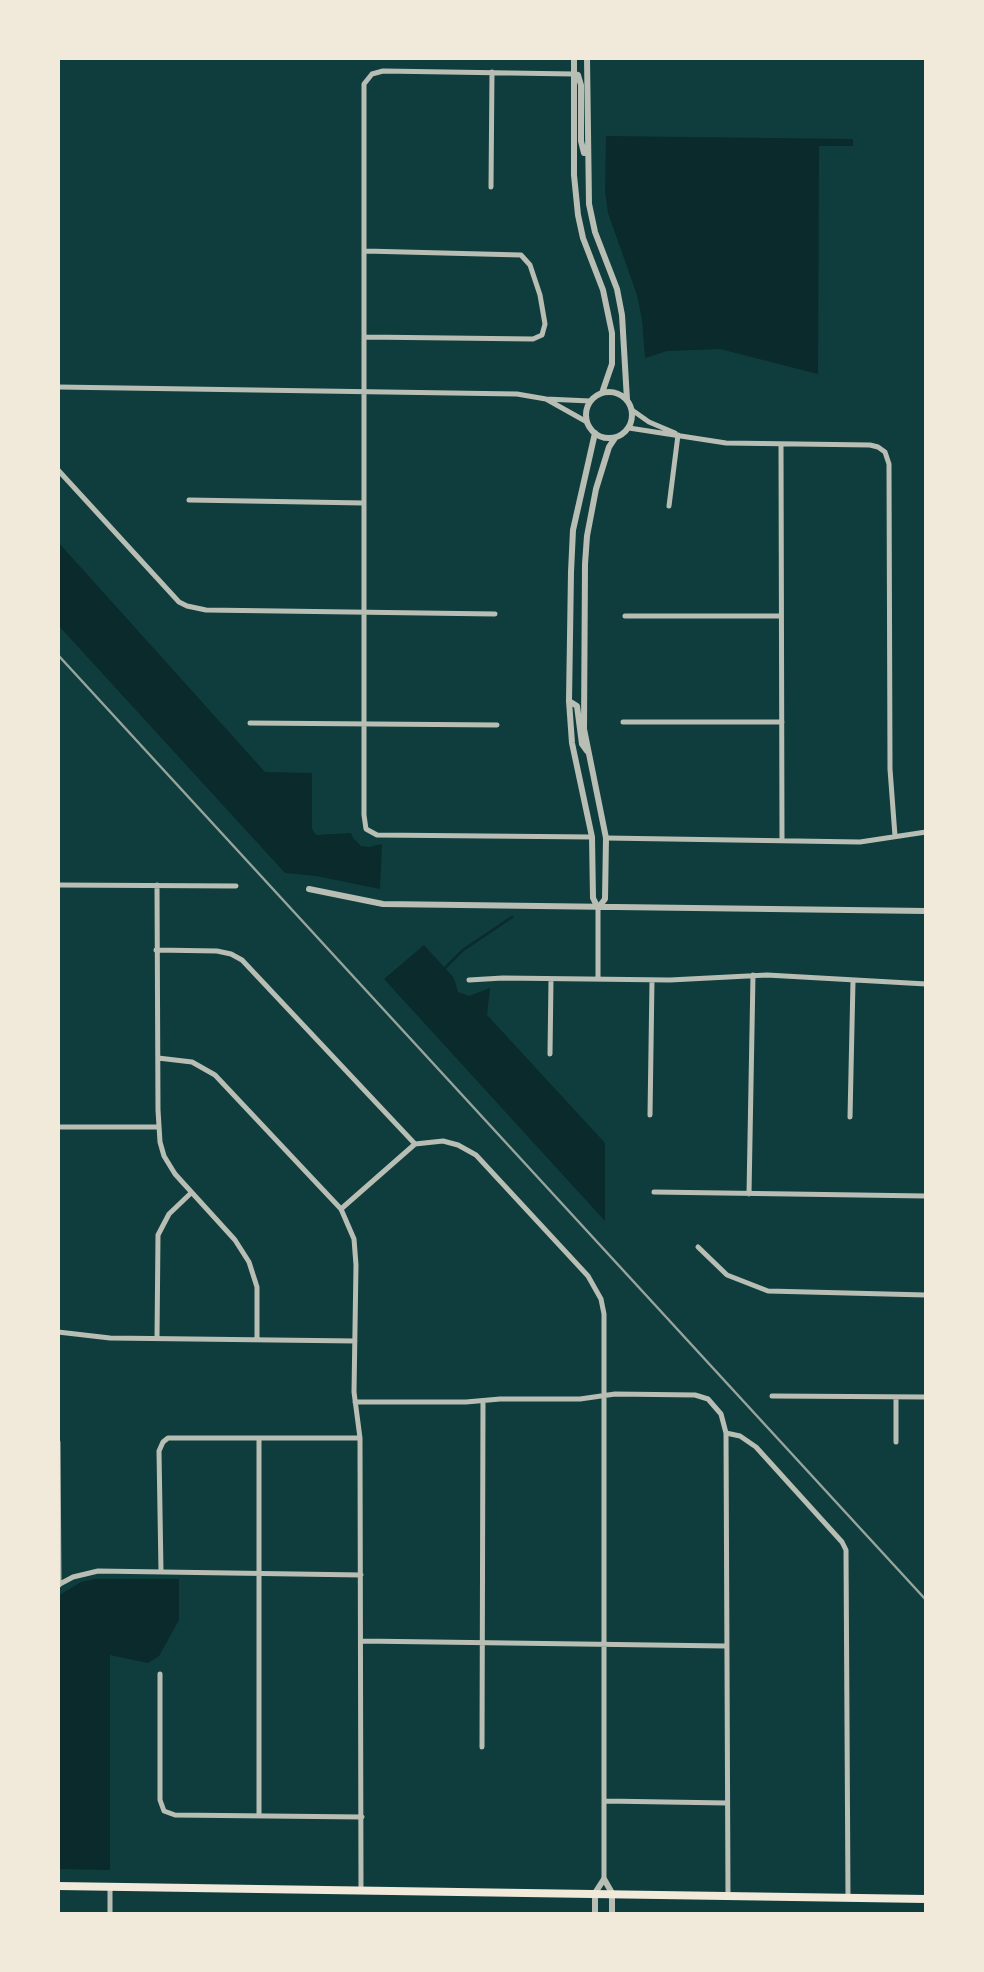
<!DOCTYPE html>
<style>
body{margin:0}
#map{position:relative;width:984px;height:1972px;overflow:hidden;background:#0f3d3e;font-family:Rubik,sans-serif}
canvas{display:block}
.frame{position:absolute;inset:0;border:60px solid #f1e9da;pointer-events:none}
</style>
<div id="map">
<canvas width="984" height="1972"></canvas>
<div class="frame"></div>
</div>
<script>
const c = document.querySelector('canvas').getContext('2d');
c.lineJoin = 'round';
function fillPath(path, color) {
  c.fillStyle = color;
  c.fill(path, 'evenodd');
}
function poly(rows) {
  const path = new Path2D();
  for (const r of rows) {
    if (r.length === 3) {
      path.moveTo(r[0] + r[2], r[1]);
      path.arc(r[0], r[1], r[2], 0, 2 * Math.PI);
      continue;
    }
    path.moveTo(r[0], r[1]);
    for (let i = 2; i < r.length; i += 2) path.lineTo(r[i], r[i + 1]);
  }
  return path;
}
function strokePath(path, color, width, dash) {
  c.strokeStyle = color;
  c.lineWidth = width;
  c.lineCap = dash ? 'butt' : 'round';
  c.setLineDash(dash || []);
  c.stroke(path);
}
const water = poly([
 [606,136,853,139,853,146,819,146,818,374,720,349,667,351,645,358,642,320,637,295,608,213,605,192],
 [58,542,265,772,312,773,312,829,316,835,351,833,353,838,361,846,369,847,382,844,380,889,316,876,285,873,58,625],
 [424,945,454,978,458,992,469,996,490,988,487,1015,605,1143,605,1221,384,979],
 [95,1579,179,1579,179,1620,159,1656,148,1663,110,1655,110,1870,58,1869,58,1596,81,1582]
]);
const stream = poly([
 [444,969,463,950,512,917]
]);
const minor = poly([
 [574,74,383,71,372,74,364,84,364,815,366,829,377,835,592,837],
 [491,187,492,72],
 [365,251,521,255,530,265,540,295,545,324,542,335,533,339,365,337],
 [58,387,517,394,546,399,590,401],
 [546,399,587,422],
 [632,410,649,422,675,433],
 [629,428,726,443,870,445,878,447,885,452,889,464,890,769,895,836],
 [781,444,782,840],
 [58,470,179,602,187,606,206,610,495,614],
 [189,500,364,503],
 [669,506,678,435],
 [625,616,781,616],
 [623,722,782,722],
 [250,723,497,725],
 [606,838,860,842,926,832],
 [58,885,236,886],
 [157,885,158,1110,160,1142,164,1156,175,1174,235,1240,249,1262,257,1287,257,1339],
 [156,950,217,951,231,954,242,960,415,1144],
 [598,979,598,908],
 [469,980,503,978,670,980,767,975,926,984],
 [550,1054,551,979],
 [158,1058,192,1062,215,1075,341,1209,354,1239,356,1265,354,1392,360,1438,361,1890],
 [650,1115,652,980],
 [850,1117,853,981],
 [58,1127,158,1127],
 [654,1192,926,1196],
 [749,1194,753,975],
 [341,1209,415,1144,443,1141,458,1145,476,1155,588,1276,601,1299,604,1314,604,1879],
 [698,1247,727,1275,768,1291,926,1295],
 [58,1332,110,1338,355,1341],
 [157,1338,158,1235,169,1214,191,1193],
 [772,1396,926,1397],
 [896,1397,896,1442],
 [355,1402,466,1402,500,1399,580,1399,615,1394,695,1395,708,1399,721,1414,726,1433,728,1896],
 [726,1433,740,1436,756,1447,842,1542,846,1550,848,1897],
 [259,1439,259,1816],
 [58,1442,59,1585],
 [161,1572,159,1451,163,1442,168,1438,360,1438],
 [58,1585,73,1577,98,1571,361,1575],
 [362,1641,725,1646],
 [160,1674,160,1800,164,1811,175,1815,362,1817],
 [482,1747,483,1401],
 [605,1801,727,1803],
 [110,1914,110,1887]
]);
const tertiary = poly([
 [574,58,574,175,578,215,583,238,603,290,612,333,612,364,602,393],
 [587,58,589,204,595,232,617,289,622,315,627,400],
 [574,74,578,75,581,85,581,141,584,153],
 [609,415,23],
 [595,433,573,530,571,572,569,701,572,743,592,837,593,898,598,908],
 [569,701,577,706,582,744,587,751],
 [309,889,383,904,926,911],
 [598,908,605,899,606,838,584,729,585,564,587,536,596,489,609,447,615,438],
 [595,1914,595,1893,604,1879,612,1893,612,1914]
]);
const primary = poly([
 [58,1886,926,1899]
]);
const rail = poly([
 [58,655,926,1600]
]);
fillPath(water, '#0a2a2b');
strokePath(stream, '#0a2a2b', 2.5);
strokePath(minor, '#b8beb3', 5);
strokePath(tertiary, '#b8beb3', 6);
strokePath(primary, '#f1e9da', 8);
strokePath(rail, '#97a49c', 2.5);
</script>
